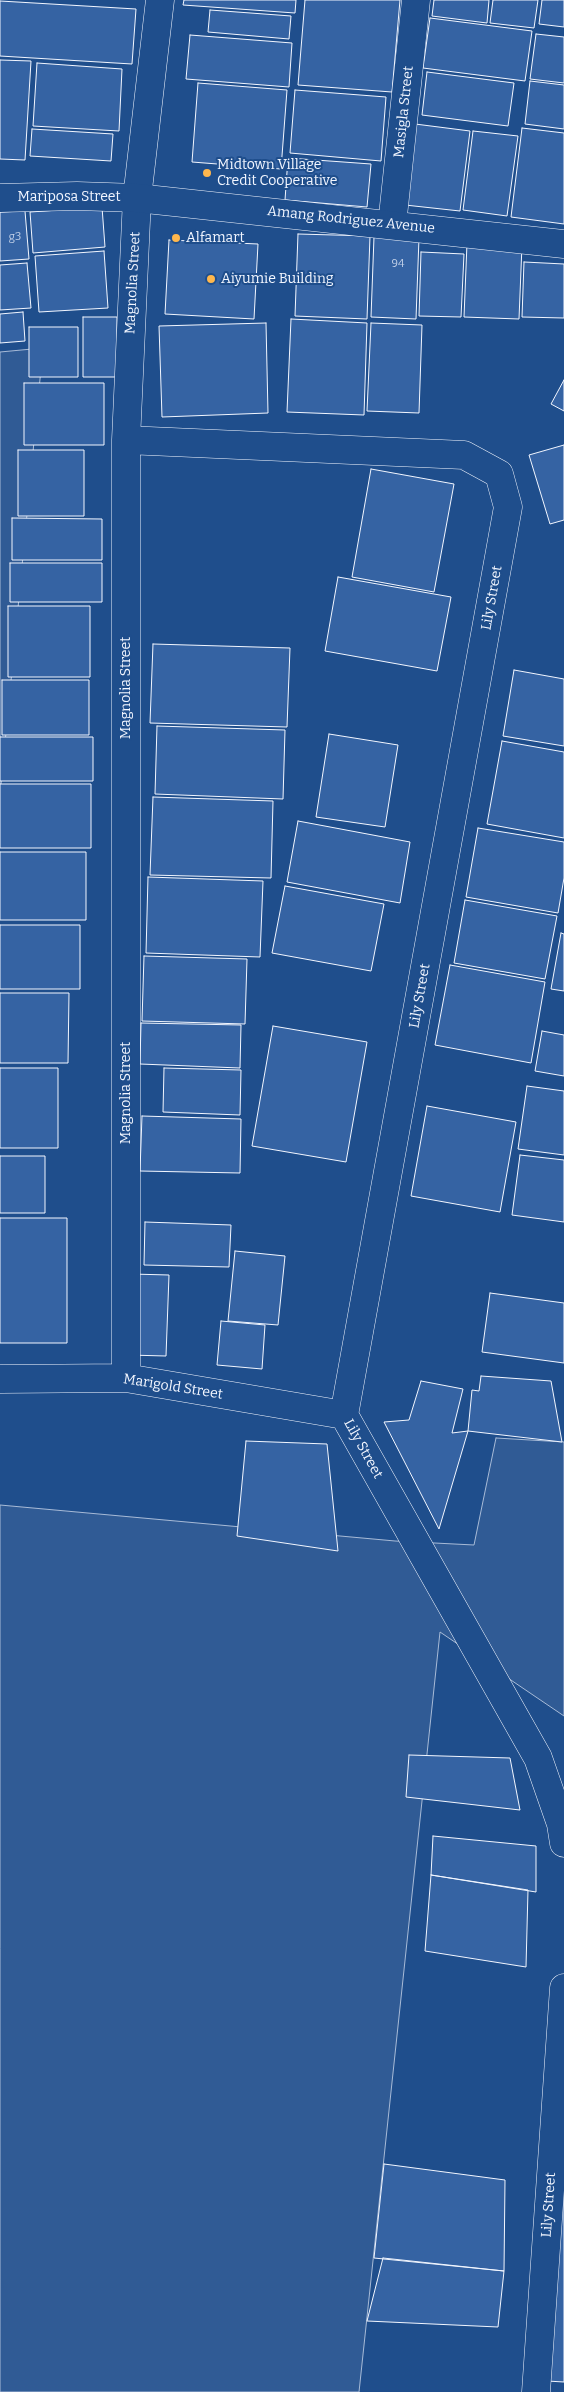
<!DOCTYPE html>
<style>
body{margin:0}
canvas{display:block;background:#1f4e8c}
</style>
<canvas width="564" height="2392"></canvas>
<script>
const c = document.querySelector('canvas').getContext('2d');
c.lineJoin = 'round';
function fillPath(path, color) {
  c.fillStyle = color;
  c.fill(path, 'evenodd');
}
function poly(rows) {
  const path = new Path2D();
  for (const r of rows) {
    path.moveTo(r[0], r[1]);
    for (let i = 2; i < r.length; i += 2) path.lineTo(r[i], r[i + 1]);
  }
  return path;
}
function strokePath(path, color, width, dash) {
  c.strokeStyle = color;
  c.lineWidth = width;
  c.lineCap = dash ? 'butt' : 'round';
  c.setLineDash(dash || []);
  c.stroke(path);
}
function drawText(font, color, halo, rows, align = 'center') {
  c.font = font + ' Bitter,serif';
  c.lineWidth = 4;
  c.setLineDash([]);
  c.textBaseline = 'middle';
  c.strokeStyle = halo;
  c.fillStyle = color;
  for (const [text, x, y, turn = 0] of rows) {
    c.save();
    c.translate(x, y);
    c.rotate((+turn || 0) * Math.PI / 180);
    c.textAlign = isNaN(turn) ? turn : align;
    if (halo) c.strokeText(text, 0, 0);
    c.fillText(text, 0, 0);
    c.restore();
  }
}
const built = poly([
 [43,348,0,795,0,352,43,348],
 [496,1438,564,1442,564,1716,440,1632,359,2392,0,2392,0,1505,395,1541,474,1545,496,1438]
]);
const building = poly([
 [184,0,296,0,295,13,183,5,184,0],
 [305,0,400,0,392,92,298,85,305,0],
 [434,0,489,0,487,23,432,16,434,0],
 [493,0,538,0,534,28,490,23,493,0],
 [542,0,564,0,564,27,539,24,542,0],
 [0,1,136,9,132,64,0,56,0,1],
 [210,10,291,16,289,39,208,32,210,10],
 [430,18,532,31,525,81,423,68,430,18],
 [536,34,564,37,564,83,530,79,536,34],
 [190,35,292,43,289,87,186,79,190,35],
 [0,60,31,61,25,160,0,159,0,60],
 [37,63,122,69,119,131,33,126,37,63],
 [427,72,514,83,508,126,422,115,427,72],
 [530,81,564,85,564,129,525,124,530,81],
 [198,83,287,90,281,169,192,162,198,83],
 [295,90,386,97,381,161,290,153,295,90],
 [415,124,470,131,460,211,405,205,415,124],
 [522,128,564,133,564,224,511,217,522,128],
 [32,129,113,134,111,161,30,156,32,129],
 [473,131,518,136,507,216,463,210,473,131],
 [288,158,371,164,367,207,285,200,288,158],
 [102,207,105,247,33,253,30,212,102,207],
 [25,211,29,259,0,261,0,212,25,211],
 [298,234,370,236,367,319,295,316,298,234],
 [374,237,419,238,416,319,371,317,374,237],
 [169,240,258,244,254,319,165,314,169,240],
 [467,243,522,245,519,319,464,317,467,243],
 [104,251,108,308,39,312,35,256,104,251],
 [421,252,464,254,461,317,419,316,421,252],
 [524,262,564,264,564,318,522,317,524,262],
 [27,263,31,308,0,310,0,265,27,263],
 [23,312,25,341,0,343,0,314,23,312],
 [83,317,117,317,117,377,83,377,83,317],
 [291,319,367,323,364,415,287,412,291,319],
 [266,323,268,413,162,417,159,326,266,323],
 [371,323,422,325,419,413,367,411,371,323],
 [29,327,78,327,78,377,29,377,29,327],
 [564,380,564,411,551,404,564,380],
 [24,383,104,383,104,445,24,445,24,383],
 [564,445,564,520,550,524,529,455,564,445],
 [18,450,84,450,84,516,18,516,18,450],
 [371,469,454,484,434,592,352,577,371,469],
 [12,518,102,519,102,560,12,560,12,518],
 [10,563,102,563,102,602,10,602,10,563],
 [338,577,451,597,437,671,325,651,338,577],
 [8,606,90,606,90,677,8,677,8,606],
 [153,644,290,648,287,727,150,723,153,644],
 [514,670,564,679,564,746,503,736,514,670],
 [2,680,89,680,89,735,2,735,2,680],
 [157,726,285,730,283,799,155,794,157,726],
 [329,734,398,745,385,827,316,817,329,734],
 [0,737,93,737,93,781,0,781,0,737],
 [502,741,564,752,564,838,487,824,502,741],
 [0,784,91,784,91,848,0,848,0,784],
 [153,797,273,801,271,878,150,875,153,797],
 [298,821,410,842,400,903,287,882,298,821],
 [478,828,564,842,564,878,558,913,466,897,478,828],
 [0,852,86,852,86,920,0,920,0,852],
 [148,877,263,881,260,957,146,953,148,877],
 [285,886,384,904,371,971,272,953,285,886],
 [465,900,557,916,545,979,454,963,465,900],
 [0,925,80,925,80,989,0,989,0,925],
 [561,933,564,934,564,991,551,989,561,933],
 [144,956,247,959,245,1024,142,1021,144,956],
 [450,965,545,982,531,1063,435,1045,450,965],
 [0,993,69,993,68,1063,0,1063,0,993],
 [141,1023,241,1025,240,1068,140,1064,141,1023],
 [273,1026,367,1042,346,1162,252,1146,273,1026],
 [542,1031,564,1035,564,1076,535,1071,542,1031],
 [0,1068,58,1068,58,1148,0,1148,0,1068],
 [164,1068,241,1070,240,1115,163,1112,164,1068],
 [527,1086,564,1091,564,1155,518,1149,527,1086],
 [427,1106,516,1122,500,1212,411,1196,427,1106],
 [142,1116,241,1119,240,1173,140,1171,142,1116],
 [520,1155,564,1160,564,1222,512,1215,520,1155],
 [0,1156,45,1156,45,1213,0,1213,0,1156],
 [0,1218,67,1218,67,1343,0,1343,0,1218],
 [145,1222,231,1225,229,1267,144,1265,145,1222],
 [235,1251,285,1256,278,1325,228,1321,235,1251],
 [131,1274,169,1275,166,1356,128,1355,131,1274],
 [490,1293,564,1303,564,1363,482,1352,490,1293],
 [221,1321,265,1325,262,1369,217,1365,221,1321],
 [481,1376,551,1381,562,1442,468,1431,472,1390,479,1391,481,1376],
 [421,1381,463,1389,452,1433,468,1431,439,1529,384,1422,409,1420,421,1381],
 [246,1441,327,1444,338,1551,237,1536,246,1441],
 [409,1755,510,1758,520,1810,406,1797,409,1755],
 [433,1836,536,1846,536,1892,431,1875,433,1836],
 [431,1875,528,1890,526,1967,425,1951,431,1875],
 [564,2111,564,2382,547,2381,564,2111],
 [384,2164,505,2180,504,2271,374,2258,384,2164],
 [383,2258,504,2271,498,2327,367,2321,383,2258]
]);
const minor = poly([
 [392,225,416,0],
 [126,440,464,455,499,474,508,507,344,1415,538,1758,561,1824,564,1843],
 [126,1378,126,440,137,198,160,0],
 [0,1379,126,1378,344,1415],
 [536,2392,564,1988]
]);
const tertiary = poly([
 [0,198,77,196,137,198,564,244]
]);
const markers = [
 [207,173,5,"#ffb74d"],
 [176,238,5,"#ffb74d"],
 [211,279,5,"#ffb74d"]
];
const numberNames = [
 ["g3",15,237],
 ["94",398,264]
];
const streetNames = [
 ["Masigla Street",404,112,-84],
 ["Mariposa Street",69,197],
 ["Amang Rodriguez Avenue",351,220,6],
 ["Magnolia Street",133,283,-87],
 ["Lily Street",492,598,-80],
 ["Magnolia Street",126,688,-90],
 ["Lily Street",420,996,-80],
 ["Magnolia Street",126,1093,-90],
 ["Marigold Street",173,1387,9],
 ["Lily Street",363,1449,61],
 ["Lily Street",549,2205,-86]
];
const poiNames = [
 ["Midtown Village",217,165],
 ["Credit Cooperative",217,181],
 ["Alfamart",186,238],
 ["Aiyumie Building",221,279]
];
fillPath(built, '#305b95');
strokePath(built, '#a8bbd7', 1);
fillPath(building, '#3563a3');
strokePath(building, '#f2f6ff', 1);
strokePath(minor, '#f2f6ff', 29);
strokePath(tertiary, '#f2f6ff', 29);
strokePath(minor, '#1f4e8c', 28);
strokePath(tertiary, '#1f4e8c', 28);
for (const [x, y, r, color] of markers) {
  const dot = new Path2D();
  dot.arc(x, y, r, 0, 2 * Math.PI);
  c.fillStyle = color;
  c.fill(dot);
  strokePath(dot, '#1f4e8c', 2);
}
drawText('11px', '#c3d1e8', null, numberNames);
drawText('14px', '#f2f6ff', '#1f4e8c', streetNames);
drawText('14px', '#f2f6ff', '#1f4e8c', poiNames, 'left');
</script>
